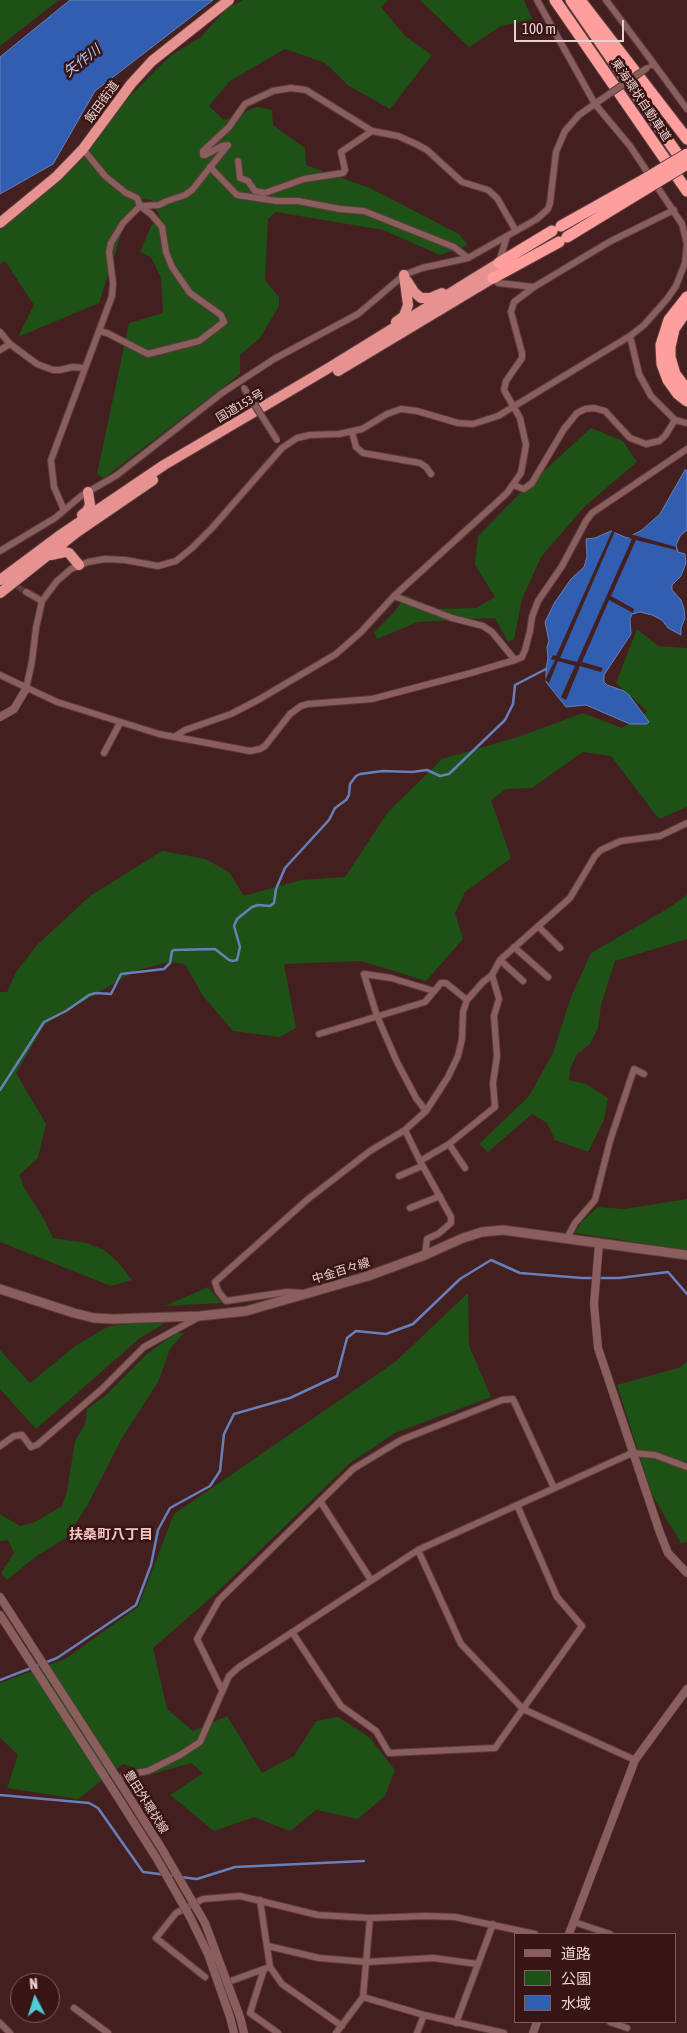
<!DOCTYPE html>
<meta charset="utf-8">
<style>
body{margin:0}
#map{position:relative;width:687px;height:2033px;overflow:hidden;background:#431f1f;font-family:"Asap Condensed","Noto Sans JP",sans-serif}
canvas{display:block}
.legend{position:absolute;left:514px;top:1933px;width:162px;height:90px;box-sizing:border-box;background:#381515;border:1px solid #7f605f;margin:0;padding:6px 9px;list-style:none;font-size:15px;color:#ead1cf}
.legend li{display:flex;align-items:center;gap:10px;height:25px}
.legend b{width:25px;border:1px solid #7f605f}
.north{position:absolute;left:10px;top:1973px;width:50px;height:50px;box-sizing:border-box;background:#381515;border:1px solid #7f605f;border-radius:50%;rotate:355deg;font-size:14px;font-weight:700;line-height:20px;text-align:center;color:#ead1cf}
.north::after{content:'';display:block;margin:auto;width:18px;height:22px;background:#51ccd4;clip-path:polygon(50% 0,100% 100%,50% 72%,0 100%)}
.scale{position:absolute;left:514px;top:20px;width:110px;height:22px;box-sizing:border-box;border:2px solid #ead1cf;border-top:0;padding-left:6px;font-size:15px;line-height:18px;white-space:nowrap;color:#ead1cf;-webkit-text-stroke:4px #381515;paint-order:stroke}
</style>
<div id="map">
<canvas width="687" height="2033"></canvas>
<ul class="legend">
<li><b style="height:6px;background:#895e5d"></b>道路</li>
<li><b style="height:14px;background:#1d5116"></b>公園</li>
<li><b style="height:14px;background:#315eb1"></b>水域</li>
</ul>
<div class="north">N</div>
<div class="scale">100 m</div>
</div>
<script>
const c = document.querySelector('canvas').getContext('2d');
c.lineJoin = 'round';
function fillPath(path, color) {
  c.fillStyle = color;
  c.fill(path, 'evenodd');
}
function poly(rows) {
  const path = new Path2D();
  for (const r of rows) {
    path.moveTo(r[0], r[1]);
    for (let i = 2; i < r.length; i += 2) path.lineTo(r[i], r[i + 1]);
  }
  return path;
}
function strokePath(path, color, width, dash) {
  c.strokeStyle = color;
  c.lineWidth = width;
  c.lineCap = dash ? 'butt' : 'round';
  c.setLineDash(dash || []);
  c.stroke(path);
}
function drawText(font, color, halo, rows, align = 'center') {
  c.font = font + ' "Asap Condensed","Noto Sans JP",sans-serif';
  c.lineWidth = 5;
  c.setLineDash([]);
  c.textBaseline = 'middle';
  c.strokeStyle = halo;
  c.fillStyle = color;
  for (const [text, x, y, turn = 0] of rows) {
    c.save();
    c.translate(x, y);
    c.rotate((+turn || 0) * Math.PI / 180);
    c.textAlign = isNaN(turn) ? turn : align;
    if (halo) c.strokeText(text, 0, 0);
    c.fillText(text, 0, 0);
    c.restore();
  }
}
const green = poly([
 [0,0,59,0,0,46],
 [243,0,388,0,381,7,405,36,432,55,390,109,349,86,325,63,285,49,230,81,209,106,224,120,257,107,272,110,273,125,305,148,306,165,372,189,459,234,468,245,440,255,383,230,276,212,268,219,265,280,279,297,279,306,260,338,240,355,240,374,104,478,97,474,129,323,163,313,161,278,151,257,140,252,152,224,160,218,152,200,142,199,123,228,99,303,18,337,34,305,5,261,0,264,0,226,170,56,201,37,226,9],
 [420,0,524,0,532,19,501,26,469,47],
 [591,428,623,441,637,462,585,506,541,557,522,599,514,639,508,642,495,618,418,622,377,639,374,632,394,612,406,595,434,609,476,608,495,597,475,565,478,536,524,489],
 [637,629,658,646,687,648,687,807,659,819,611,756,583,752,532,788,506,789,491,800,511,858,465,892,455,913,463,939,426,981,361,961,284,964,296,1028,279,1037,233,1031,203,996,185,964,169,962,135,971,45,1024,16,1073,46,1124,38,1158,19,1175,24,1187,45,1221,53,1238,87,1243,104,1250,118,1262,132,1280,111,1286,0,1242,0,992,7,992,16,972,38,944,90,896,162,851,205,859,229,872,244,896,301,880,345,877,388,812,442,759,518,737,583,713,622,728,647,711,616,683],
 [687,895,687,939,615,961,601,1005,598,1028,590,1044,577,1054,570,1069,569,1080,586,1084,608,1098,604,1120,588,1152,555,1140,547,1123,532,1114,488,1152,479,1144,529,1096,553,1053,571,997,591,953,667,909],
 [687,1199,687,1250,575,1233,582,1221,598,1207,624,1209],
 [208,1287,222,1303,165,1306],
 [468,1293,469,1345,491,1397,395,1433,350,1463,214,1595,153,1648,167,1709,193,1731,227,1716,262,1773,294,1756,316,1721,338,1717,369,1737,395,1770,385,1796,358,1819,316,1810,290,1831,254,1817,214,1831,170,1795,203,1773,191,1763,152,1774,123,1764,78,1799,7,1788,18,1755,0,1738,0,1683,65,1659,138,1607,174,1514,395,1362],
 [170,1320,140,1338,36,1429,0,1389,0,1350,30,1383,75,1346,109,1326],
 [176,1333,184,1333,170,1349,158,1382,122,1438,87,1506,66,1538,38,1555,7,1580,1,1573,14,1553,8,1540,0,1541,0,1514,20,1526,35,1522,62,1506,67,1491,75,1441,85,1424,87,1409,106,1395,148,1353],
 [687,1361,687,1542,681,1543,652,1495,617,1385,681,1367]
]);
const water = poly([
 [70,0,213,0,95,91,53,164,0,194,0,57,70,0],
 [685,470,687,470,687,530,680,536,676,545,678,552,685,554,686,563,681,576,672,585,672,590,681,600,684,609,685,618,681,628,681,635,668,628,662,620,652,615,640,612,632,614,630,619,631,634,604,675,604,682,607,685,624,691,629,695,649,722,647,724,630,724,586,705,566,707,546,682,546,669,548,658,547,647,549,641,545,622,555,602,571,579,584,567,587,557,586,539,595,538,611,531,627,538,642,530,660,514,685,470]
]);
const pier = poly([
 [613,529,627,535,630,534,676,547,676,550,636,540,611,596,634,609,633,613,609,600,582,662,603,668,601,672,580,666,566,700,561,697,575,666,558,661,549,683,545,680,555,660,551,659,553,655,556,656],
 [615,531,632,539,577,662,560,658]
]);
const stream = poly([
 [0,1090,44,1022,66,1011,89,995,96,993,111,994,121,974,164,969,170,963,172,951,174,950,215,949,229,960,233,961,237,960,240,947,234,926,237,919,252,907,258,905,270,906,274,903,276,889,285,868,329,820,335,808,346,800,349,795,350,784,356,776,360,774,383,771,412,772,427,770,440,776,449,774,505,720,513,704,515,685,546,669],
 [0,1680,57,1658,136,1605,151,1565,158,1530,170,1508,210,1486,220,1471,224,1434,234,1414,290,1398,337,1376,347,1338,356,1331,386,1334,413,1324,460,1279,491,1260,520,1273,582,1278,619,1278,668,1272,687,1294],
 [0,1795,89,1803,98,1808,143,1872,175,1876],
 [180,1877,197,1879,235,1867,364,1861]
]);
const minorTunnel = poly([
 [10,582,26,592]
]);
const minor = poly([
 [606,0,654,64],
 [652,65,654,64,687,109],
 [83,149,105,176,126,193,137,198,140,206,159,205,167,201,185,195,192,190,228,145,222,146,205,155,203,155,203,151,229,127,245,104,273,91,291,88,306,90,372,131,398,136,416,144,427,150,462,182,488,190,497,198,516,231],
 [238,161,240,178,248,181,255,191,265,193,304,179,343,173,345,170,341,152,372,131],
 [210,167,237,195,277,201,298,201,340,209,364,211,454,247,468,258],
 [499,262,507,236],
 [493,278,498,283,534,287],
 [0,332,10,344,37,364,53,370,60,370,73,367,84,368],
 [630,336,639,374,651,396,675,420,687,423],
 [0,350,10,344],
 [352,432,356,447,363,453,420,463,426,467,431,474],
 [513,485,524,489,532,483,564,429,577,413,585,409,594,408,605,411,630,438,646,444,659,441,665,436,675,420],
 [64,510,54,487,51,460,112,296,113,283,109,252,111,243,123,223,140,206,151,214,162,227,166,252,172,267,190,293,221,315,224,322,199,341,148,354,107,333,99,331],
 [0,551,55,518,81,496,117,475,222,393,274,359,358,314,404,275,422,268,468,258,537,219,548,209,550,203,556,152,565,131,579,115,602,99],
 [26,592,42,601],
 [394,596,452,618,483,626,492,632,515,660],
 [0,675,57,702,159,734,250,751,260,749,265,746,290,714,301,706,308,704,372,699,471,673,515,660,522,657,525,650,530,631,532,617,538,601,562,566,586,521,592,513,604,505,687,449],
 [26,689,32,661,36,628,42,601,57,581,71,569,88,562,105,559,125,560,158,566,176,561,192,548,212,528,282,448,297,438,310,435,339,434,362,429,387,414,401,409,417,411,458,423,473,424,498,416,630,336,644,325,667,299,676,286,685,263,687,244,682,224,630,146,595,104,537,0],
 [174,737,185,730,231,714,258,700,336,654,361,632,394,596,507,493,521,473,526,445,520,418,504,390,506,381,522,358,522,353,511,312,514,302,534,287,584,257,611,241,674,210],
 [104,753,120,723],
 [538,926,560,948],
 [514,947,548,977],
 [500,960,523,981],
 [319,1034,425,1002,441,983,446,983,467,1000],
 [426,1111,416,1098,397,1062,377,1016,364,974,391,978,434,991],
 [405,1130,420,1161,451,1217,451,1223,438,1234,427,1239,425,1255],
 [449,1144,465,1168],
 [420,1161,449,1144,495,1107,493,1083,497,1056,494,1016,499,999,492,975],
 [399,1176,422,1166],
 [410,1208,440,1196],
 [567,1238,575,1223,595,1200,610,1141,634,1069,644,1074],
 [303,1293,287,1292,226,1301,218,1291,215,1282,308,1199,370,1151,405,1130,426,1111,448,1077,458,1056,462,1039,463,1012,467,1000,483,982,492,975,500,960,570,898,595,856,601,850,621,841,660,836,687,823],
 [0,1446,14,1436,22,1435,31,1447,37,1445,102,1389,144,1347,199,1317],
 [320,1501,371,1580],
 [418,1550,461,1644,523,1709,635,1760],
 [292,1632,341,1706,376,1731,389,1753,495,1748,582,1626,557,1597,517,1505],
 [222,1690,197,1639,219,1600,353,1469,401,1440,502,1400,513,1399,554,1488],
 [118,1779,125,1775,148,1771,180,1755,200,1742,229,1676,239,1667,418,1550,632,1453,655,1455,687,1467],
 [260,1900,270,1967,282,1984,342,2026],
 [574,1922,610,1934],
 [268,1946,319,1958,367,1962,433,1958,478,1964],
 [270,1967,264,1969,250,2013,278,2033],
 [205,1977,156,1938,176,1913,203,1899,240,1896,318,1915,370,1918,425,1916,455,1917,535,1934],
 [228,1982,264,1969],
 [363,1997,424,2015,504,2033],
 [74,2008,108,2033],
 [610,2022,627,2028],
 [0,2023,10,2033],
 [456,2023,493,1924],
 [336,2033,363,1997,370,1918],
 [417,2033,424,2015]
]);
const tertiary = poly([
 [0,717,14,709,26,689],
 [599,1244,594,1304,598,1348,660,1533,668,1553,687,1573],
 [0,1597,124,1789],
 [0,1615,112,1788],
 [569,1934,635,1760,687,1689],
 [230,2017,234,2033],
 [240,2017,244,2033],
 [533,2033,537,2022]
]);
const secondary = poly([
 [0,1289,74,1313,94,1318,113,1319,200,1316,246,1311,368,1276,425,1255,463,1238,482,1232,503,1230,687,1255]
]);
const trunk = poly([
 [0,223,57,176,83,149,131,84,152,61,229,0],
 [407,281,414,292,421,298,430,298,442,293],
 [396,322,404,316,408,305,404,275],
 [338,371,493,278],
 [82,515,87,511,90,505,88,492],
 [51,555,65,552,69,553,79,565],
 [0,580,59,536,164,465,327,369,499,263],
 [0,593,77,532,153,480]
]);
const motorway = poly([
 [555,0,687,191],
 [571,0,685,165],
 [580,0,687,139],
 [561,226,645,179],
 [567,237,649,187],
 [499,263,552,231],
 [493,278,559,242],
 [687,297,669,320,661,345,662,364,668,380,678,394,687,401],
 [687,310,674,329,670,347,670,357,675,374,687,390]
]);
const minorBridge = poly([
 [602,99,647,68],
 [244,388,277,440]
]);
const tertiaryBridge = poly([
 [112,1788,157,1859,190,1917,208,1954,230,2017],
 [124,1789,162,1849,205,1923,240,2017]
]);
const motorwayBridge = poly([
 [645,179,687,154],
 [649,187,687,164]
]);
const streetNames = [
 ["東海環状自動車道",641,100,56],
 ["飯田街道",102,102,-54],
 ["国道153号",240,406,-30],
 ["中金百々線",341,1271,-17],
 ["豊田外環状線",146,1802,58]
];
const waterNames = [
 ["矢作川",82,61,-38]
];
const neighbourhoodNames = [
 ["扶桑町八丁目",111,1535]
];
fillPath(green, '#1d5116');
fillPath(water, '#315eb1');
strokePath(water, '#6880ba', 1);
fillPath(pier, '#431f1f');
strokePath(stream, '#6880ba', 2.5);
strokePath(minorTunnel, '#5c3a39', 6, [6, 3]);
strokePath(minor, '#5a3c3c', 8);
strokePath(tertiary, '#5a3c3c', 9);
strokePath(secondary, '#5a3c3c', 11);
strokePath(trunk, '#5a3c3c', 12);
strokePath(motorway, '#5a3c3c', 13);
strokePath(minor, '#895e5d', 6);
strokePath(tertiary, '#895e5d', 8);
strokePath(secondary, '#895e5d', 9);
strokePath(trunk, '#e69290', 10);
strokePath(motorway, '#fe9f9d', 11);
strokePath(minorBridge, '#5a3c3c', 8, []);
strokePath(tertiaryBridge, '#5a3c3c', 9, []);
strokePath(motorwayBridge, '#5a3c3c', 13, []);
strokePath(minorBridge, '#895e5d', 6);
strokePath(tertiaryBridge, '#895e5d', 8);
strokePath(motorwayBridge, '#fe9f9d', 11);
drawText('12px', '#ead1cf', '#381515', streetNames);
drawText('italic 14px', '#aec8f4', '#381515', waterNames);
drawText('bold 14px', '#f3c3c0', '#381515', neighbourhoodNames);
</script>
